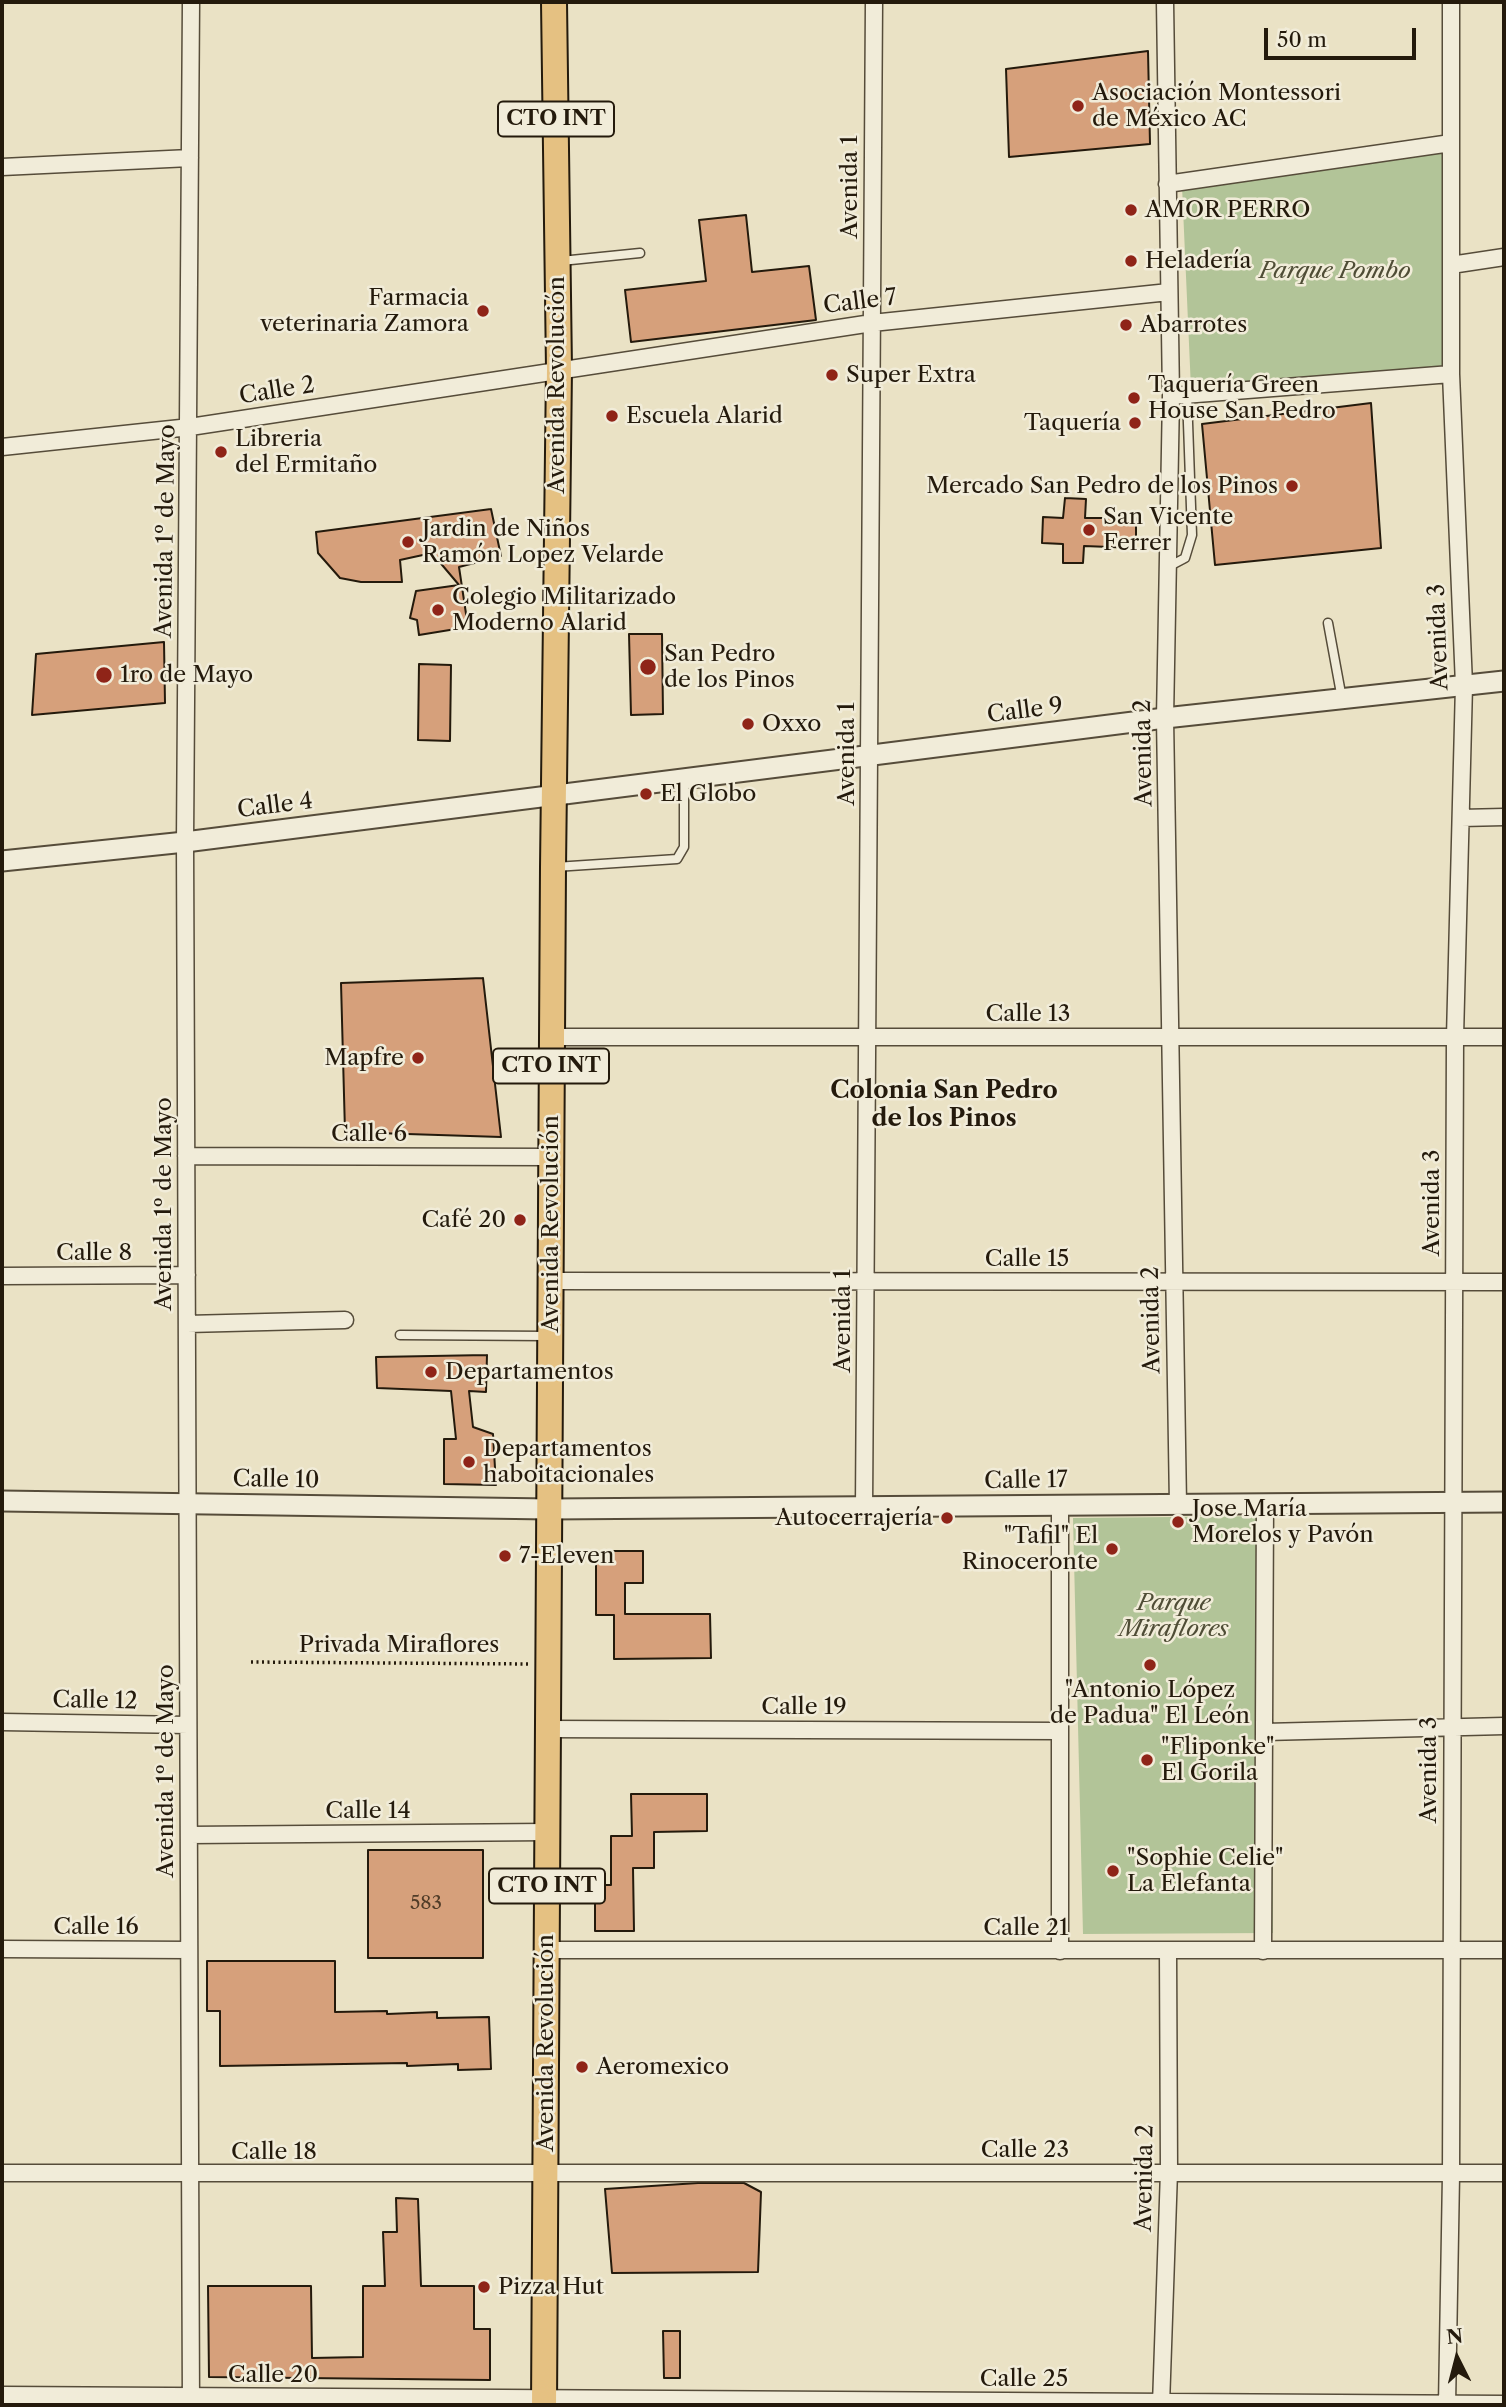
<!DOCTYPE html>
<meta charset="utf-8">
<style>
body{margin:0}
#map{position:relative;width:1506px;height:2407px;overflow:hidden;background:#eae2c5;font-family:"Libre Caslon Text",serif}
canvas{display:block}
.frame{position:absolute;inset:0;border:4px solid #241a0c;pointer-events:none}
.north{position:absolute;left:1422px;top:2323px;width:70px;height:70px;-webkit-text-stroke:5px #f1ecd9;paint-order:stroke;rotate:354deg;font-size:19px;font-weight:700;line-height:28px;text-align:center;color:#241a0c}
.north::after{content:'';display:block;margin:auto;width:24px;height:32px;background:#241a0c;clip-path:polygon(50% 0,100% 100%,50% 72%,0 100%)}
.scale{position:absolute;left:1264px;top:28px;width:152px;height:32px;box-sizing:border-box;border:4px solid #241a0c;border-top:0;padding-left:9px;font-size:21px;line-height:24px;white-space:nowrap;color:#241a0c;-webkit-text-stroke:5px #f1ecd9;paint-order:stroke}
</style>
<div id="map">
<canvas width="1506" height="2407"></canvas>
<div class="frame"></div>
<div class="north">N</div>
<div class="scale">50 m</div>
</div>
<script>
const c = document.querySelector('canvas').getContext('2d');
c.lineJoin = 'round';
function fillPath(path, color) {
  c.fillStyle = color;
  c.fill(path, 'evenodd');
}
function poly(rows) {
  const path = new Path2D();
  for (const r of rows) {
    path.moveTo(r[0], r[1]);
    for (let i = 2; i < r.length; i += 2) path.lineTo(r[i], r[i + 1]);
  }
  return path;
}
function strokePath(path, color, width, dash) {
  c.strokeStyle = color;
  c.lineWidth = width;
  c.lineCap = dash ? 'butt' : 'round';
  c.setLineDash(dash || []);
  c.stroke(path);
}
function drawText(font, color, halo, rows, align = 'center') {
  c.font = font + ' "Libre Caslon Text",serif';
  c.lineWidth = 5;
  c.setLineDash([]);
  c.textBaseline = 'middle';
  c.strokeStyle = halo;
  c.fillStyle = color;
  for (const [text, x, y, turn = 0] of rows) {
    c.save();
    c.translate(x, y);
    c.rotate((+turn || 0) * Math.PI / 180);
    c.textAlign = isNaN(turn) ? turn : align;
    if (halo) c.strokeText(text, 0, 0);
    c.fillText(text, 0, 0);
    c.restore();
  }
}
const green = poly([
 [1444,151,1444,366,1191,389,1182,186],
 [1273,1516,1273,1933,1083,1934,1073,1518]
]);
const building = poly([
 [1148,51,1150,144,1009,157,1006,69,1148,51],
 [746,215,752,272,809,266,816,320,631,342,625,290,706,281,699,220,746,215],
 [1371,403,1381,548,1215,565,1202,424,1371,403],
 [1065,498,1086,499,1085,518,1136,518,1136,548,1084,546,1083,563,1063,563,1063,544,1042,543,1043,517,1063,518,1065,498],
 [491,509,501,556,459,567,468,627,419,635,417,620,410,618,416,591,459,585,432,553,400,560,402,582,361,582,340,578,318,553,316,532,491,509],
 [629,634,662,634,663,714,631,715,629,634],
 [164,642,165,703,32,715,36,654,164,642],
 [419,664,451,665,450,741,418,740,419,664],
 [483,978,501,1137,345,1132,341,983,483,978],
 [487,1355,486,1392,469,1391,473,1427,493,1434,496,1485,444,1484,444,1439,456,1439,451,1391,377,1388,376,1357,487,1355],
 [596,1551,643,1551,643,1583,625,1583,625,1614,710,1614,711,1658,614,1659,614,1615,596,1615,596,1551],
 [631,1794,707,1794,707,1831,654,1832,654,1868,633,1868,634,1931,595,1931,595,1885,611,1885,611,1836,632,1836,631,1794],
 [368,1850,483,1850,483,1958,368,1958,368,1850],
 [207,1961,335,1961,335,2012,387,2011,387,2014,437,2012,437,2018,489,2017,491,2069,458,2070,458,2064,407,2066,407,2063,220,2066,220,2011,207,2011,207,1961],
 [698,2183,744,2183,761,2192,758,2272,612,2273,605,2189,698,2183],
 [396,2198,418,2199,421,2286,474,2286,474,2329,490,2329,490,2380,209,2377,208,2286,311,2286,312,2358,363,2357,363,2286,385,2286,383,2232,397,2232,396,2198],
 [663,2331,680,2331,680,2378,664,2378,663,2331]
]);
const path = poly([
 [251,1662,529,1664]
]);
const service = poly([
 [561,261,640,253],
 [1168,567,1185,558,1192,535,1187,395],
 [1328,623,1342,699],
 [555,867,677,859,684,847,684,780],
 [400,1335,547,1336]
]);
const minor = poly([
 [191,2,185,842,191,2405],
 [1165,2,1171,396,1165,718,1178,1504],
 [2,167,190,158],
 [1167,184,1451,143],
 [1451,265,1504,257],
 [1171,396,1451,374],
 [2,447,190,427,872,323,1169,292],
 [1461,818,1504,817],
 [552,1037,1504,1037],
 [186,1156,551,1157],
 [2,1276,187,1275],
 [550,1281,1504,1282],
 [187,1324,345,1320],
 [1060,1505,1060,1951],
 [864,1507,874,2],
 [2,1722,188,1725],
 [548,1729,1060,1731],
 [1265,1732,1504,1726],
 [189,1835,547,1832],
 [2,1949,189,1950],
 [547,1950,1504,1950],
 [1263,1951,1265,1503],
 [2,2173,1504,2173],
 [2,2395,1504,2404],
 [1161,2405,1169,2171,1168,1951],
 [1447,2405,1451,2175,1455,1037,1464,685,1451,374,1451,2]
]);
const tertiary = poly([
 [2,861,185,842,1165,718,1504,681],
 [2,1501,549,1509,1504,1502]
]);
const primary = poly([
 [544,2405,553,867,559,369,554,2]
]);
const markers = [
 [1078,106,7,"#8f2418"],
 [1131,210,7,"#8f2418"],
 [1131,261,7,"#8f2418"],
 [483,311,7,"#8f2418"],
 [1126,325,7,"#8f2418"],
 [832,375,7,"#8f2418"],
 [1134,398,7,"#8f2418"],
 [612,416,7,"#8f2418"],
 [1135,423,7,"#8f2418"],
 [221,452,7,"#8f2418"],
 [1292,486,7,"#8f2418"],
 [1089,530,7,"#8f2418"],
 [408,542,7,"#8f2418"],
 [438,610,7,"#8f2418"],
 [648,667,9,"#8f2418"],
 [104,675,9,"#8f2418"],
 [748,724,7,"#8f2418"],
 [646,794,7,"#8f2418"],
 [418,1058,7,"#8f2418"],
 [520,1220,7,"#8f2418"],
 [431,1372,7,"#8f2418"],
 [469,1462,7,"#8f2418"],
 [947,1518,7,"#8f2418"],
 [1178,1522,7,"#8f2418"],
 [1112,1549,7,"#8f2418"],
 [505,1556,7,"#8f2418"],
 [1150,1665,7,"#8f2418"],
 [1147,1760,7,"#8f2418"],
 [1113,1871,7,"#8f2418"],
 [582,2067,7,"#8f2418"],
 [484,2287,7,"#8f2418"]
];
const numberNames = [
 ["583",426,1904]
];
const shields = [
 [556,119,116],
 [551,1066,116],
 [547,1886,116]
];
const shieldNames = [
 ["CTO INT",556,119],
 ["CTO INT",551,1066],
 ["CTO INT",547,1886]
];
const poiNames = [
 ["Asociación Montessori",1092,93],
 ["de México AC",1092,119],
 ["AMOR PERRO",1145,210],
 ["Heladería",1145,261],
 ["Farmacia",469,298,"right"],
 ["veterinaria Zamora",469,324,"right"],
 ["Abarrotes",1140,325],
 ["Super Extra",846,375],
 ["Taquería Green",1148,385],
 ["House San Pedro",1148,411],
 ["Escuela Alarid",626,416],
 ["Taquería",1121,423,"right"],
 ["Libreria",235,439],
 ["del Ermitaño",235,465],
 ["Mercado San Pedro de los Pinos",1278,486,"right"],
 ["San Vicente",1103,517],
 ["Ferrer",1103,543],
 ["Jardin de Niños",422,529],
 ["Ramón Lopez Velarde",422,555],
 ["Colegio Militarizado",452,597],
 ["Moderno Alarid",452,623],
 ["San Pedro",664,654],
 ["de los Pinos",664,680],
 ["1ro de Mayo",120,675],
 ["Oxxo",762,724],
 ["El Globo",660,794],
 ["Mapfre",404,1058,"right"],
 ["Café 20",506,1220,"right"],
 ["Departamentos",445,1372],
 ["Departamentos",483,1449],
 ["haboitacionales",483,1475],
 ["Jose María",1192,1509],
 ["Morelos y Pavón",1192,1535],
 ["Autocerrajería",933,1518,"right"],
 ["\"Tafil\" El",1098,1536,"right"],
 ["Rinoceronte",1098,1562,"right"],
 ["7-Eleven",519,1556],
 ["\"Antonio López",1150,1690,"center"],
 ["de Padua\" El León",1150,1716,"center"],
 ["\"Fliponke\"",1161,1747],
 ["El Gorila",1161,1773],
 ["\"Sophie Celie\"",1127,1858],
 ["La Elefanta",1127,1884],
 ["Aeromexico",596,2067],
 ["Pizza Hut",498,2287]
];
const streetNames = [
 ["Avenida 1",850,187,-90],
 ["Calle 7",860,302,-7],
 ["Avenida Revolución",557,385,-90],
 ["Calle 2",277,391,-9],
 ["Avenida 1º de Mayo",166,531,-89],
 ["Avenida 3",1439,637,-92],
 ["Calle 9",1025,711,-7],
 ["Avenida 2",1144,753,-91],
 ["Avenida 1",847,754,-90],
 ["Calle 4",275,806,-7],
 ["Calle 13",1028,1014],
 ["Calle 6",369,1134],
 ["Avenida 3",1432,1203,-90],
 ["Avenida 1º de Mayo",164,1204,-90],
 ["Avenida Revolución",551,1224,-90],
 ["Calle 8",94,1253],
 ["Calle 15",1027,1259],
 ["Avenida 2",1152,1320,-91],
 ["Avenida 1",843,1321,-90],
 ["Calle 10",276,1480,1],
 ["Calle 17",1026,1481,-1],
 ["Privada Miraflores",399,1645],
 ["Calle 12",95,1701,1],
 ["Calle 19",804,1707],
 ["Avenida 3",1429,1770,-90],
 ["Avenida 1º de Mayo",166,1771,-90],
 ["Calle 14",368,1811],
 ["Calle 16",96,1927],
 ["Calle 21",1026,1928],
 ["Avenida Revolución",546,2043,-90],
 ["Calle 23",1025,2150],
 ["Calle 18",274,2152],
 ["Avenida 2",1145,2178,-89],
 ["Calle 20",273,2375],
 ["Calle 25",1024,2379]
];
const parkNames = [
 ["Parque Pombo",1335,271],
 ["Parque",1174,1603],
 ["Miraflores",1174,1629]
];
const neighbourhoodNames = [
 ["Colonia San Pedro",944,1091],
 ["de los Pinos",944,1119]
];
fillPath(green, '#b2c498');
fillPath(building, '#d6a07b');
strokePath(building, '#241a0c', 2);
strokePath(service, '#564c3a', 11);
strokePath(minor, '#564c3a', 19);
strokePath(tertiary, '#564c3a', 23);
strokePath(primary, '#241a0c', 28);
strokePath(path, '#241a0c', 3.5, [2, 3.5]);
strokePath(service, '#f1ecd9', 8);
strokePath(minor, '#f1ecd9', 16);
strokePath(tertiary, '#f1ecd9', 19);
strokePath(primary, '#e5c182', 24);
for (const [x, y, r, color] of markers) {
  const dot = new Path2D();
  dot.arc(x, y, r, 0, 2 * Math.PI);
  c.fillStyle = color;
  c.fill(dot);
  strokePath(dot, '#f1ecd9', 2.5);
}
drawText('19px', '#503c28', null, numberNames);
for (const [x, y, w] of shields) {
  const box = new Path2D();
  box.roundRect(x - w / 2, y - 17.5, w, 35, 5);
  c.fillStyle = '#f1ecd9';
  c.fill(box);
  strokePath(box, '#241a0c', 2);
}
drawText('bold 21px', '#241a0c', null, shieldNames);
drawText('23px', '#241a0c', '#f1ecd9', poiNames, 'left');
drawText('23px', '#241a0c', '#f1ecd9', streetNames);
drawText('italic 23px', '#4f4d36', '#f1ecd9', parkNames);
drawText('bold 24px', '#241a0c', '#f1ecd9', neighbourhoodNames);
</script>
